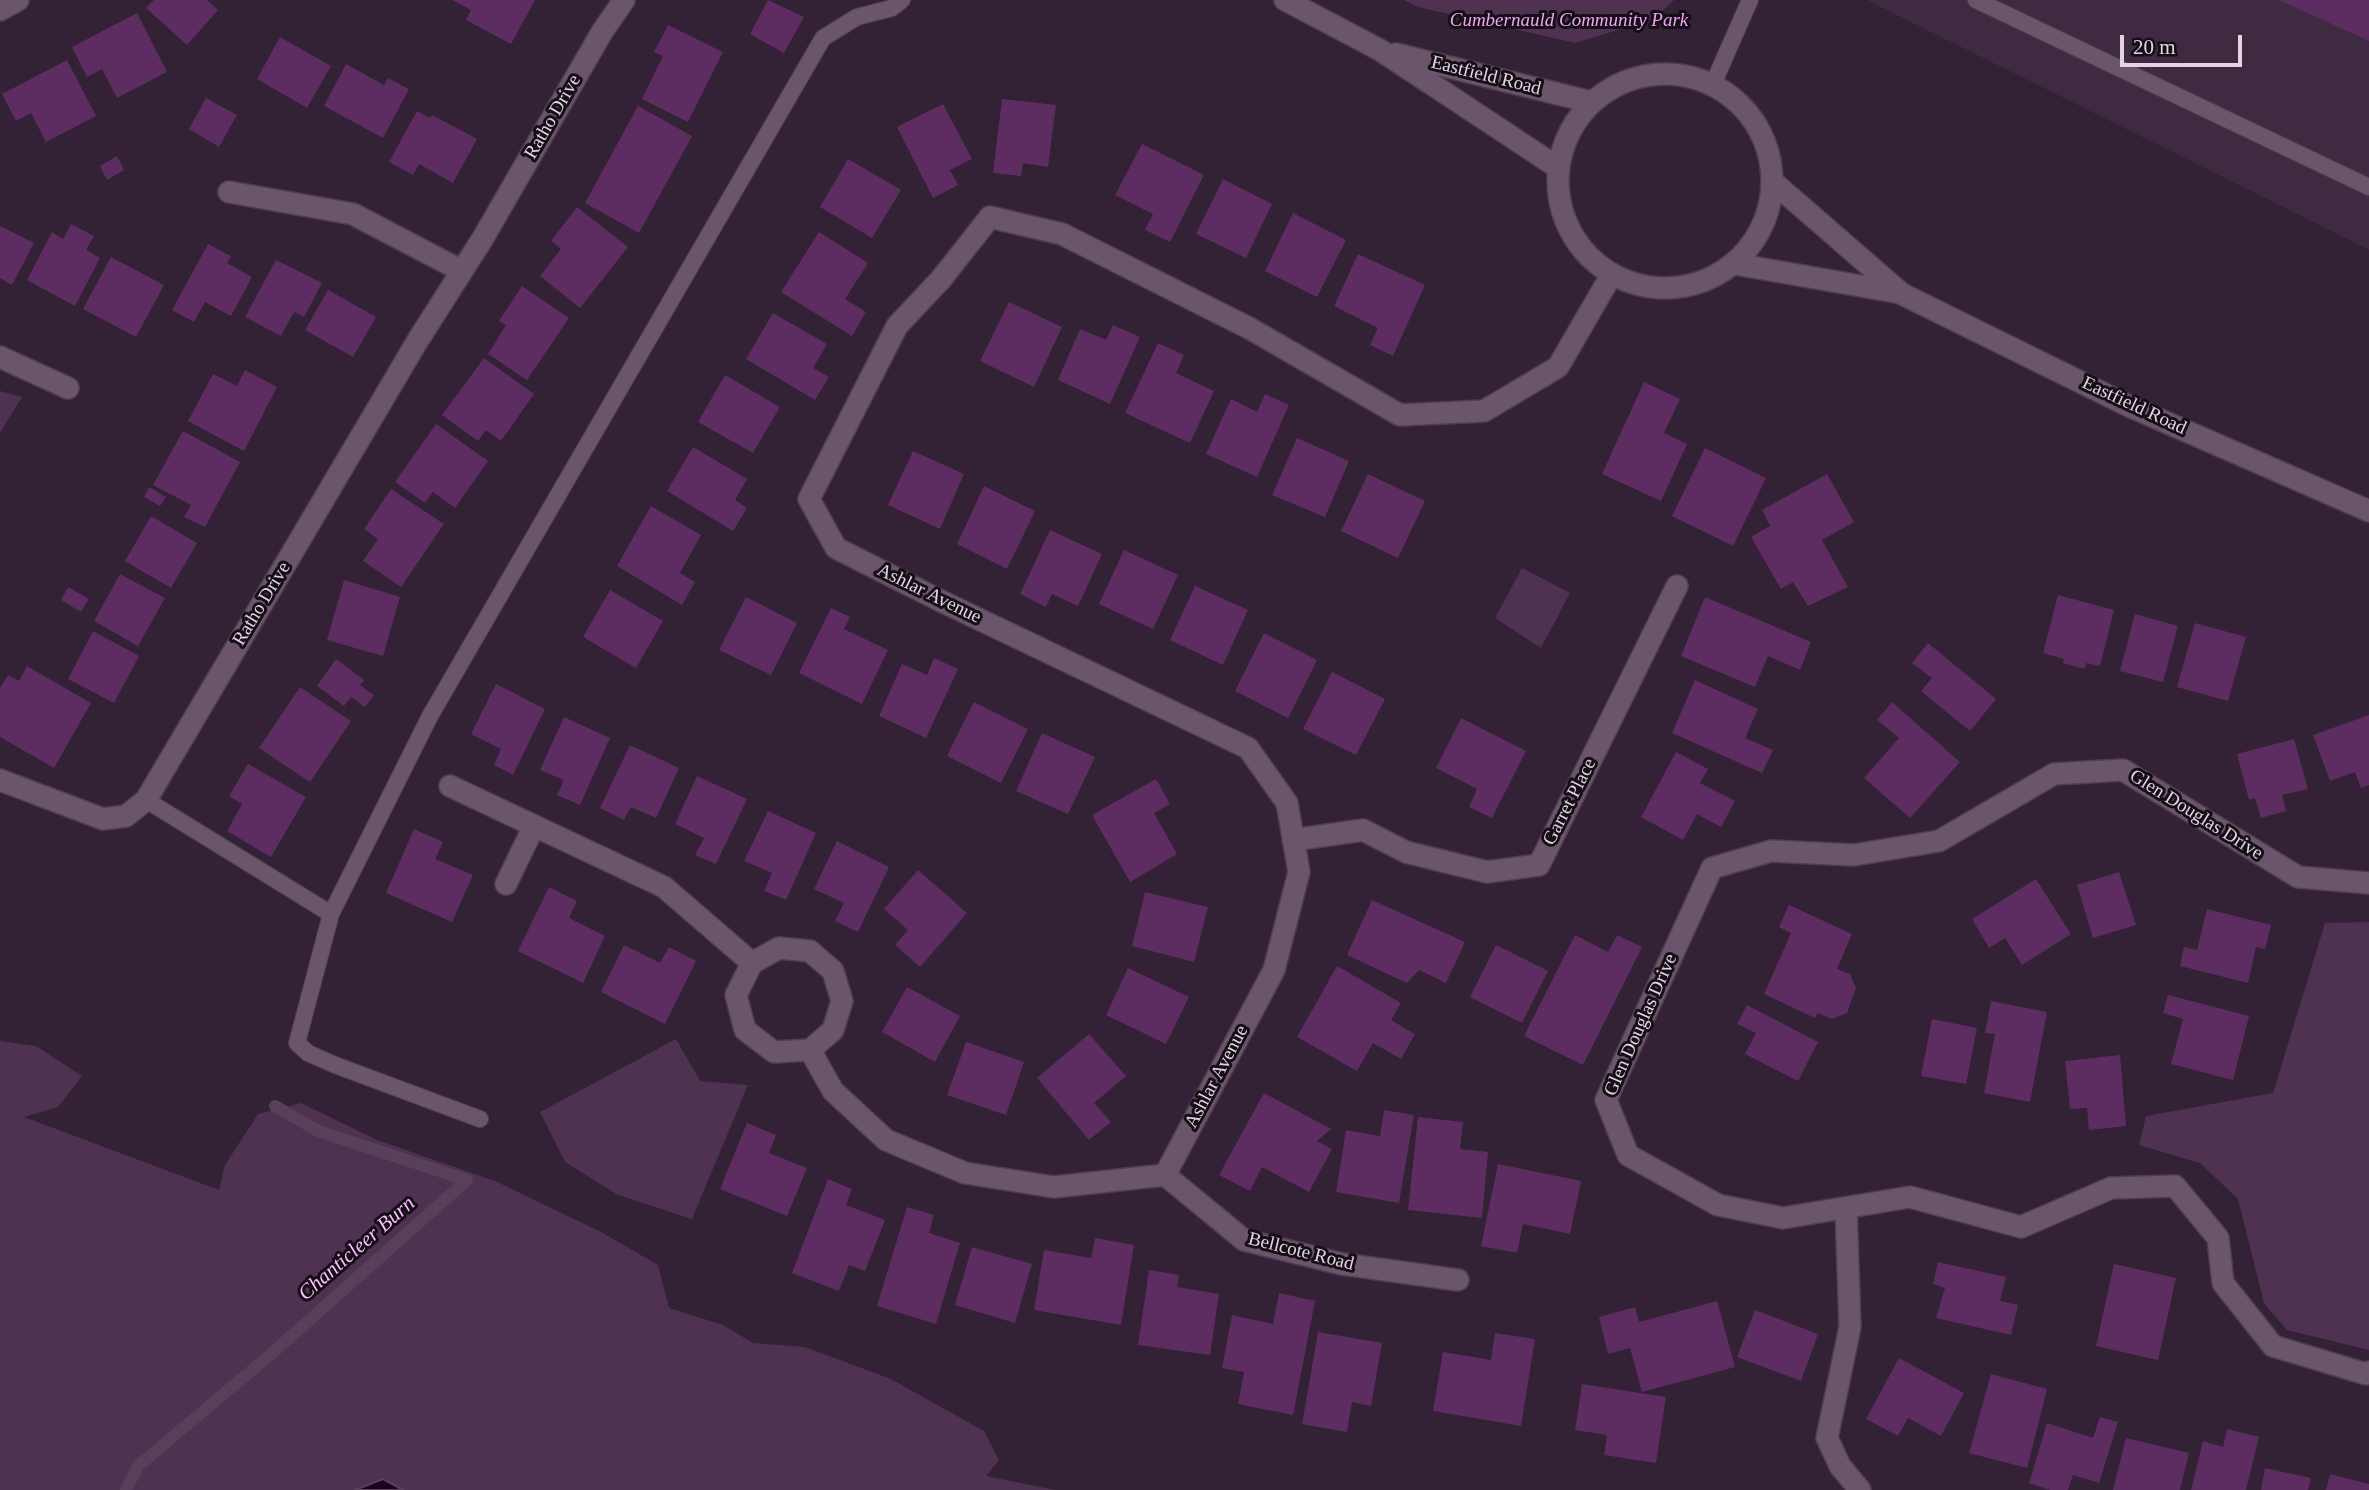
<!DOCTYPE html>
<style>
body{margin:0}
#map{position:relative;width:2369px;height:1490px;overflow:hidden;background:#332135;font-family:"Times New Roman",serif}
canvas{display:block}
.scale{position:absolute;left:2120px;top:35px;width:122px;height:32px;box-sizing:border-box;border:4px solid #e1d5e1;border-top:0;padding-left:9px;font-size:21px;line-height:24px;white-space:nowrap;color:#e1d5e1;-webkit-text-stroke:5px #160e17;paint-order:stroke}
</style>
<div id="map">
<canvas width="2369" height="1490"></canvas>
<div class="scale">20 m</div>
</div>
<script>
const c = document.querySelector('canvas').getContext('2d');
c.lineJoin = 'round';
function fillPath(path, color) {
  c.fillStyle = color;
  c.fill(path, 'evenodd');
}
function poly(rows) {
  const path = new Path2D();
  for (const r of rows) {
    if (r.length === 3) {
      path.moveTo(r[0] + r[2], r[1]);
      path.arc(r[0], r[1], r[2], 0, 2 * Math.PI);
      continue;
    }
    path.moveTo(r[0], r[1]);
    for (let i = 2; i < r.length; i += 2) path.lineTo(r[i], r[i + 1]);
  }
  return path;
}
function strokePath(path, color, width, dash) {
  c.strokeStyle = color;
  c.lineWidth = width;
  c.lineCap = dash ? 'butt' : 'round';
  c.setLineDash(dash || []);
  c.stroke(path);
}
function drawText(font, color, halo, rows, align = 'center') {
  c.font = font + ' "Times New Roman",serif';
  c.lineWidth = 6;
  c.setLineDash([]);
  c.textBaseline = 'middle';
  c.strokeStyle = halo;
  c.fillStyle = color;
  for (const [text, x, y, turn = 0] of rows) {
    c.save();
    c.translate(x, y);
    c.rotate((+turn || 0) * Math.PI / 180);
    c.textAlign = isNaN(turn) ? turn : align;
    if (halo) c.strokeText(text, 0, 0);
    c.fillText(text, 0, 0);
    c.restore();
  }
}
const built = poly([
 [1867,0,2369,0,2369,250]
]);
const green = poly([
 [1404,0,1674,0,1654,19,1575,43,1418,7],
 [0,391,22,397,0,433],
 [1522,568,1570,593,1541,648,1495,618],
 [2369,922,2369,1350,2287,1330,2264,1303,2238,1199,2200,1163,2139,1145,2146,1116,2273,1093,2325,923],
 [676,1039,700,1081,748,1085,692,1219,618,1195,565,1162,540,1112],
 [0,1041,36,1046,82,1076,58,1107,24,1117,219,1190,225,1165,258,1114,301,1103,377,1140,495,1181,601,1232,658,1265,669,1308,723,1325,753,1343,805,1347,891,1379,984,1431,999,1460,986,1476,1055,1490,0,1490]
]);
const water = poly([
 [383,1479,403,1490,355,1490,383,1479]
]);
const stream = poly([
 [126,1490,138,1466,270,1355,467,1180,318,1131,275,1106]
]);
const building = poly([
 [154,0,207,0,218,10,187,45,146,8],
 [452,0,535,0,511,44,466,20,471,10],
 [768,0,804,17,784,53,750,34],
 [2279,0,2369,0,2369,41],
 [137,13,167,72,117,98,102,69,87,77,72,47],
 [668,25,723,52,688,122,642,99,663,56,654,52],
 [280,37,331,66,307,108,257,79],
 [67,60,96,116,46,142,31,113,16,121,2,94],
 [346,64,384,85,388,78,409,89,383,138,324,106],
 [206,98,237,115,219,147,189,129],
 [1002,99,1056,105,1048,167,1023,163,1021,176,993,173],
 [943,104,972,159,950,170,958,185,933,198,897,127],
 [638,106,692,136,639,233,585,203],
 [417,111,430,118,432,115,477,139,453,183,419,164,413,175,389,162],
 [1142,144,1204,175,1170,242,1145,230,1153,214,1115,195],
 [117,156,124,170,107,180,100,166],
 [848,159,901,190,872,238,820,207],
 [1223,179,1272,204,1246,258,1196,234],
 [577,207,628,247,580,308,540,276,561,249,551,241],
 [1293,213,1346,240,1317,297,1265,271],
 [71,224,94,236,86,250,100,258,75,306,27,280,52,232,63,239],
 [0,226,34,243,12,285,0,278],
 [819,232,868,263,845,299,866,312,852,336,781,292],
 [208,244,231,256,227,263,252,277,231,316,205,302,194,322,172,310],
 [1358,254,1425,285,1393,356,1370,345,1378,328,1334,306],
 [111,257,164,285,136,337,83,309],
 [276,260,322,283,304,317,294,312,281,336,245,317],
 [522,286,569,318,527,380,488,354,506,325,499,321],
 [328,290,376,317,353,357,305,330],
 [1009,302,1062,327,1034,387,980,361],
 [773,313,827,344,813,368,829,377,815,400,746,359],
 [1113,325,1140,337,1110,404,1058,380,1080,329,1106,340],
 [1158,343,1184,355,1176,373,1214,391,1190,443,1125,413],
 [484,358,534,394,501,441,486,430,478,441,442,415],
 [245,370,277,387,244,451,188,421,213,374,237,386],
 [725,375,780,407,753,453,698,422],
 [1644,382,1680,399,1664,433,1687,444,1661,501,1602,474],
 [1265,394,1289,405,1257,477,1206,454,1231,399,1257,412],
 [436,424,488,461,455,508,433,492,425,503,395,482],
 [183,431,240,462,205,527,184,517,191,505,153,485],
 [1297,438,1349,461,1325,517,1272,495],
 [693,447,747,479,735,500,747,508,733,531,667,491],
 [1705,448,1766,478,1733,546,1672,516],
 [913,451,964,474,940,529,888,505],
 [1368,474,1425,501,1398,558,1341,531],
 [1827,474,1854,522,1822,540,1848,587,1808,606,1793,582,1781,589,1751,537,1770,526,1762,510],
 [984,486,1035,511,1007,569,957,544],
 [149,487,166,497,160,506,144,497],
 [391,489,444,524,401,587,363,561,378,539,364,529],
 [651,506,701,535,680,573,695,582,682,605,617,566],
 [151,516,197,543,171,588,125,561],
 [1050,530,1102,554,1078,606,1052,594,1046,607,1020,594],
 [1124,550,1178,575,1153,629,1099,604],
 [120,574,165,598,138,646,94,621],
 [344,580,400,597,383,656,327,640],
 [1195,586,1248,610,1223,665,1170,640],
 [68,587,89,599,81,612,61,600],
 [610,590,663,621,636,668,583,637],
 [2058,595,2114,610,2100,666,2086,663,2085,669,2063,663,2064,659,2043,653],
 [746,597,797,623,771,675,719,650],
 [1705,597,1811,642,1800,670,1768,656,1755,687,1681,656],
 [831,608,850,617,844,629,888,650,862,704,799,673],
 [2135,614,2178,626,2163,682,2120,671],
 [2195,623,2246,637,2228,701,2177,687],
 [93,631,139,656,114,703,68,679],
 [1264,633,1317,660,1288,718,1235,691],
 [1928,643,1996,699,1970,731,1921,691,1932,678,1912,663],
 [934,658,958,669,926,738,879,716,902,664,927,675],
 [336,659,364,680,360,685,374,695,365,707,351,697,344,706,317,686],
 [27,666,91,703,54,768,0,737,0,688,8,675,19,681],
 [1332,672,1385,699,1356,755,1303,729],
 [1695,680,1758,709,1745,738,1773,750,1762,773,1672,733],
 [496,684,545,709,513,775,494,765,501,749,471,734],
 [300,687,351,721,310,782,259,748],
 [974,702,1028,729,1001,783,947,756],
 [1892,702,1960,762,1910,818,1864,778,1899,738,1877,720],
 [2369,715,2369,785,2361,788,2355,772,2330,781,2313,735],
 [564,717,610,738,580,805,557,795,564,780,540,770],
 [1461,718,1526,751,1492,818,1469,807,1477,789,1436,768],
 [1042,733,1095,757,1068,814,1016,791],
 [2294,739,2308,789,2282,795,2286,811,2261,818,2255,798,2249,800,2237,754],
 [630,745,679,768,656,818,631,807,624,820,600,808],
 [1676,752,1708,769,1700,783,1735,801,1721,827,1697,814,1683,840,1641,817],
 [248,764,306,797,271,857,227,831,242,804,229,796],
 [697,776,747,799,716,864,695,855,704,838,675,824],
 [1156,779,1170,804,1154,813,1177,854,1130,882,1092,815],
 [768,811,816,833,786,900,764,891,772,873,744,861],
 [414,829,443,842,435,859,473,875,452,922,386,893],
 [837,841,889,867,858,932,835,921,844,903,814,889],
 [918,870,967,913,920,967,895,945,908,930,884,909],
 [2119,872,2136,925,2093,938,2077,885],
 [2036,879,2071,934,2022,965,2005,938,1989,948,1972,919],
 [549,887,577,901,569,918,605,936,583,983,518,951],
 [1145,892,1208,907,1194,962,1132,946],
 [1372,900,1465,942,1446,983,1419,970,1407,983,1347,955],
 [1789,905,1852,934,1837,969,1850,974,1856,988,1847,1013,1832,1019,1818,1013,1815,1018,1764,994,1791,933,1779,927],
 [2207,909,2271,925,2265,949,2256,947,2248,983,2180,966,2184,947,2197,950],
 [1575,935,1608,952,1617,935,1642,947,1583,1065,1524,1036],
 [624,945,660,963,669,947,696,961,665,1024,601,992],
 [1496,945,1548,971,1522,1023,1470,997],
 [1337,966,1401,1003,1391,1020,1415,1034,1401,1059,1373,1043,1357,1071,1297,1037],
 [1128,968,1189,997,1166,1044,1106,1015],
 [907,987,960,1016,935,1062,882,1032],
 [2168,995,2249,1016,2233,1080,2171,1064,2183,1019,2163,1013],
 [1991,1001,2047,1012,2030,1102,1984,1093,1995,1034,1985,1033],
 [1747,1005,1818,1042,1798,1081,1745,1054,1756,1033,1737,1024],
 [1932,1019,1977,1028,1966,1084,1921,1076],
 [1089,1034,1126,1076,1094,1103,1111,1122,1089,1140,1037,1078],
 [966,1042,1024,1062,1006,1115,947,1095],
 [2120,1055,2126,1126,2089,1130,2087,1108,2070,1109,2065,1061],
 [1264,1093,1331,1129,1317,1141,1332,1149,1309,1192,1262,1167,1250,1191,1219,1175],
 [1384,1110,1414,1115,1399,1203,1336,1192,1346,1130,1380,1136],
 [1418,1117,1463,1122,1460,1149,1488,1152,1482,1218,1408,1210],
 [747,1123,776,1135,769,1153,807,1168,787,1216,720,1189],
 [1498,1164,1581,1181,1570,1234,1523,1224,1517,1253,1481,1246],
 [828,1179,852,1189,846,1205,885,1220,865,1271,849,1265,839,1291,792,1273],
 [907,1207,934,1215,929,1233,960,1243,936,1324,877,1306],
 [1095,1238,1134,1245,1121,1325,1034,1310,1044,1250,1091,1258],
 [972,1247,1032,1264,1015,1323,955,1305],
 [1938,1262,2006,1277,2000,1301,2018,1305,2011,1335,1936,1318,1945,1288,1933,1284],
 [2114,1264,2176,1278,2158,1360,2096,1346],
 [1149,1270,1179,1275,1177,1287,1219,1294,1210,1355,1138,1345],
 [1279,1293,1315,1301,1293,1415,1238,1404,1244,1372,1222,1368,1232,1315,1273,1324],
 [1717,1301,1735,1367,1642,1392,1630,1348,1608,1354,1599,1317,1635,1307,1639,1322],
 [1755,1310,1818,1334,1801,1381,1737,1357],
 [1318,1332,1382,1343,1371,1406,1352,1402,1347,1432,1302,1424],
 [1495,1333,1535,1339,1521,1426,1433,1411,1443,1352,1491,1360],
 [1899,1358,1964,1393,1941,1436,1908,1418,1898,1436,1866,1419],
 [1991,1374,2047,1389,2027,1468,1969,1453],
 [1582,1384,1666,1397,1656,1463,1604,1455,1607,1435,1575,1430],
 [2100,1417,2118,1422,2099,1483,2073,1475,2068,1490,2050,1490,2029,1483,2047,1423,2093,1438],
 [2227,1429,2259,1437,2246,1490,2191,1490,2203,1441,2223,1447],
 [2126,1438,2189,1453,2180,1490,2113,1490],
 [2265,1468,2311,1478,2308,1490,2261,1490],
 [2330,1474,2369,1484,2369,1490,2326,1490]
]);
const service = poly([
 [1976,0,2369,187],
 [1713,84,1750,0],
 [146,800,331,914],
 [480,1119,335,1065,308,1053,297,1043,331,914,430,716,823,38,857,17,892,8,902,0]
]);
const minor = poly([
 [0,10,18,0],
 [229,192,353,214,462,271],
 [0,357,68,388],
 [0,780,103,819,126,816,146,800,418,340,483,238,602,32,624,0],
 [450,786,664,887,752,963],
 [1293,840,1363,830,1406,852,1487,872,1539,865,1677,586],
 [2369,883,2298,877,2123,770,2054,774,1939,841,1854,855,1771,851,1712,868,1606,1100,1628,1155,1718,1205,1783,1218,1910,1197,2021,1227,2111,1188,2175,1186,2218,1238,2223,1283,2273,1346,2366,1374,2369,1372],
 [506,884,534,826],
 [779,948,810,951,833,971,842,1001,833,1030,810,1050,774,1052,745,1030,736,995,752,963,779,948],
 [810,1050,833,1091,886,1140,965,1173,1054,1187,1165,1175],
 [1165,1175,1274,970,1299,872,1287,803,1248,748,941,601,836,548,809,499,897,326,942,278,990,217,1062,234,1249,328,1400,415,1484,411,1558,367,1612,274],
 [1165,1175,1244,1240,1342,1264,1458,1280],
 [1846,1208,1850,1327,1827,1438,1840,1466,1860,1490]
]);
const tertiary = poly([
 [1285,0,1380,50,1557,167],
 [1396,54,1591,102],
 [1665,181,107],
 [1773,182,1902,294,2131,407,2369,511],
 [1735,264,1901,293]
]);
const parkNames = [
 ["Cumbernauld Community Park",1569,21]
];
const streetNames = [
 ["Eastfield Road",1486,76,14],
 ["Ratho Drive",553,117,-60],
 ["Eastfield Road",2134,406,25],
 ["Ashlar Avenue",929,594,26],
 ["Ratho Drive",262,604,-59],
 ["Garret Place",1570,802,-63],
 ["Glen Douglas Drive",2196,815,32],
 ["Glen Douglas Drive",1641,1025,-66],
 ["Ashlar Avenue",1217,1077,-62],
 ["Bellcote Road",1301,1252,14]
];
const waterNames = [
 ["Chanticleer Burn",357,1249,-41]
];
fillPath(built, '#3f2a41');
fillPath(green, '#4f3251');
fillPath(water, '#1e0021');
strokePath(water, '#58405b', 2);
strokePath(stream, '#58405b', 12);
fillPath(building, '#5d2d61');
strokePath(service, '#4e3f4f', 18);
strokePath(minor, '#4e3f4f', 24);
strokePath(tertiary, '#4e3f4f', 24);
strokePath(service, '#6a556b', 16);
strokePath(minor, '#6a556b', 21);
strokePath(tertiary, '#6a556b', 21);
drawText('italic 19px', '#eda4f3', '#160e17', parkNames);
drawText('19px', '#e1d5e1', '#160e17', streetNames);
drawText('italic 21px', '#fabffe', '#160e17', waterNames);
</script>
